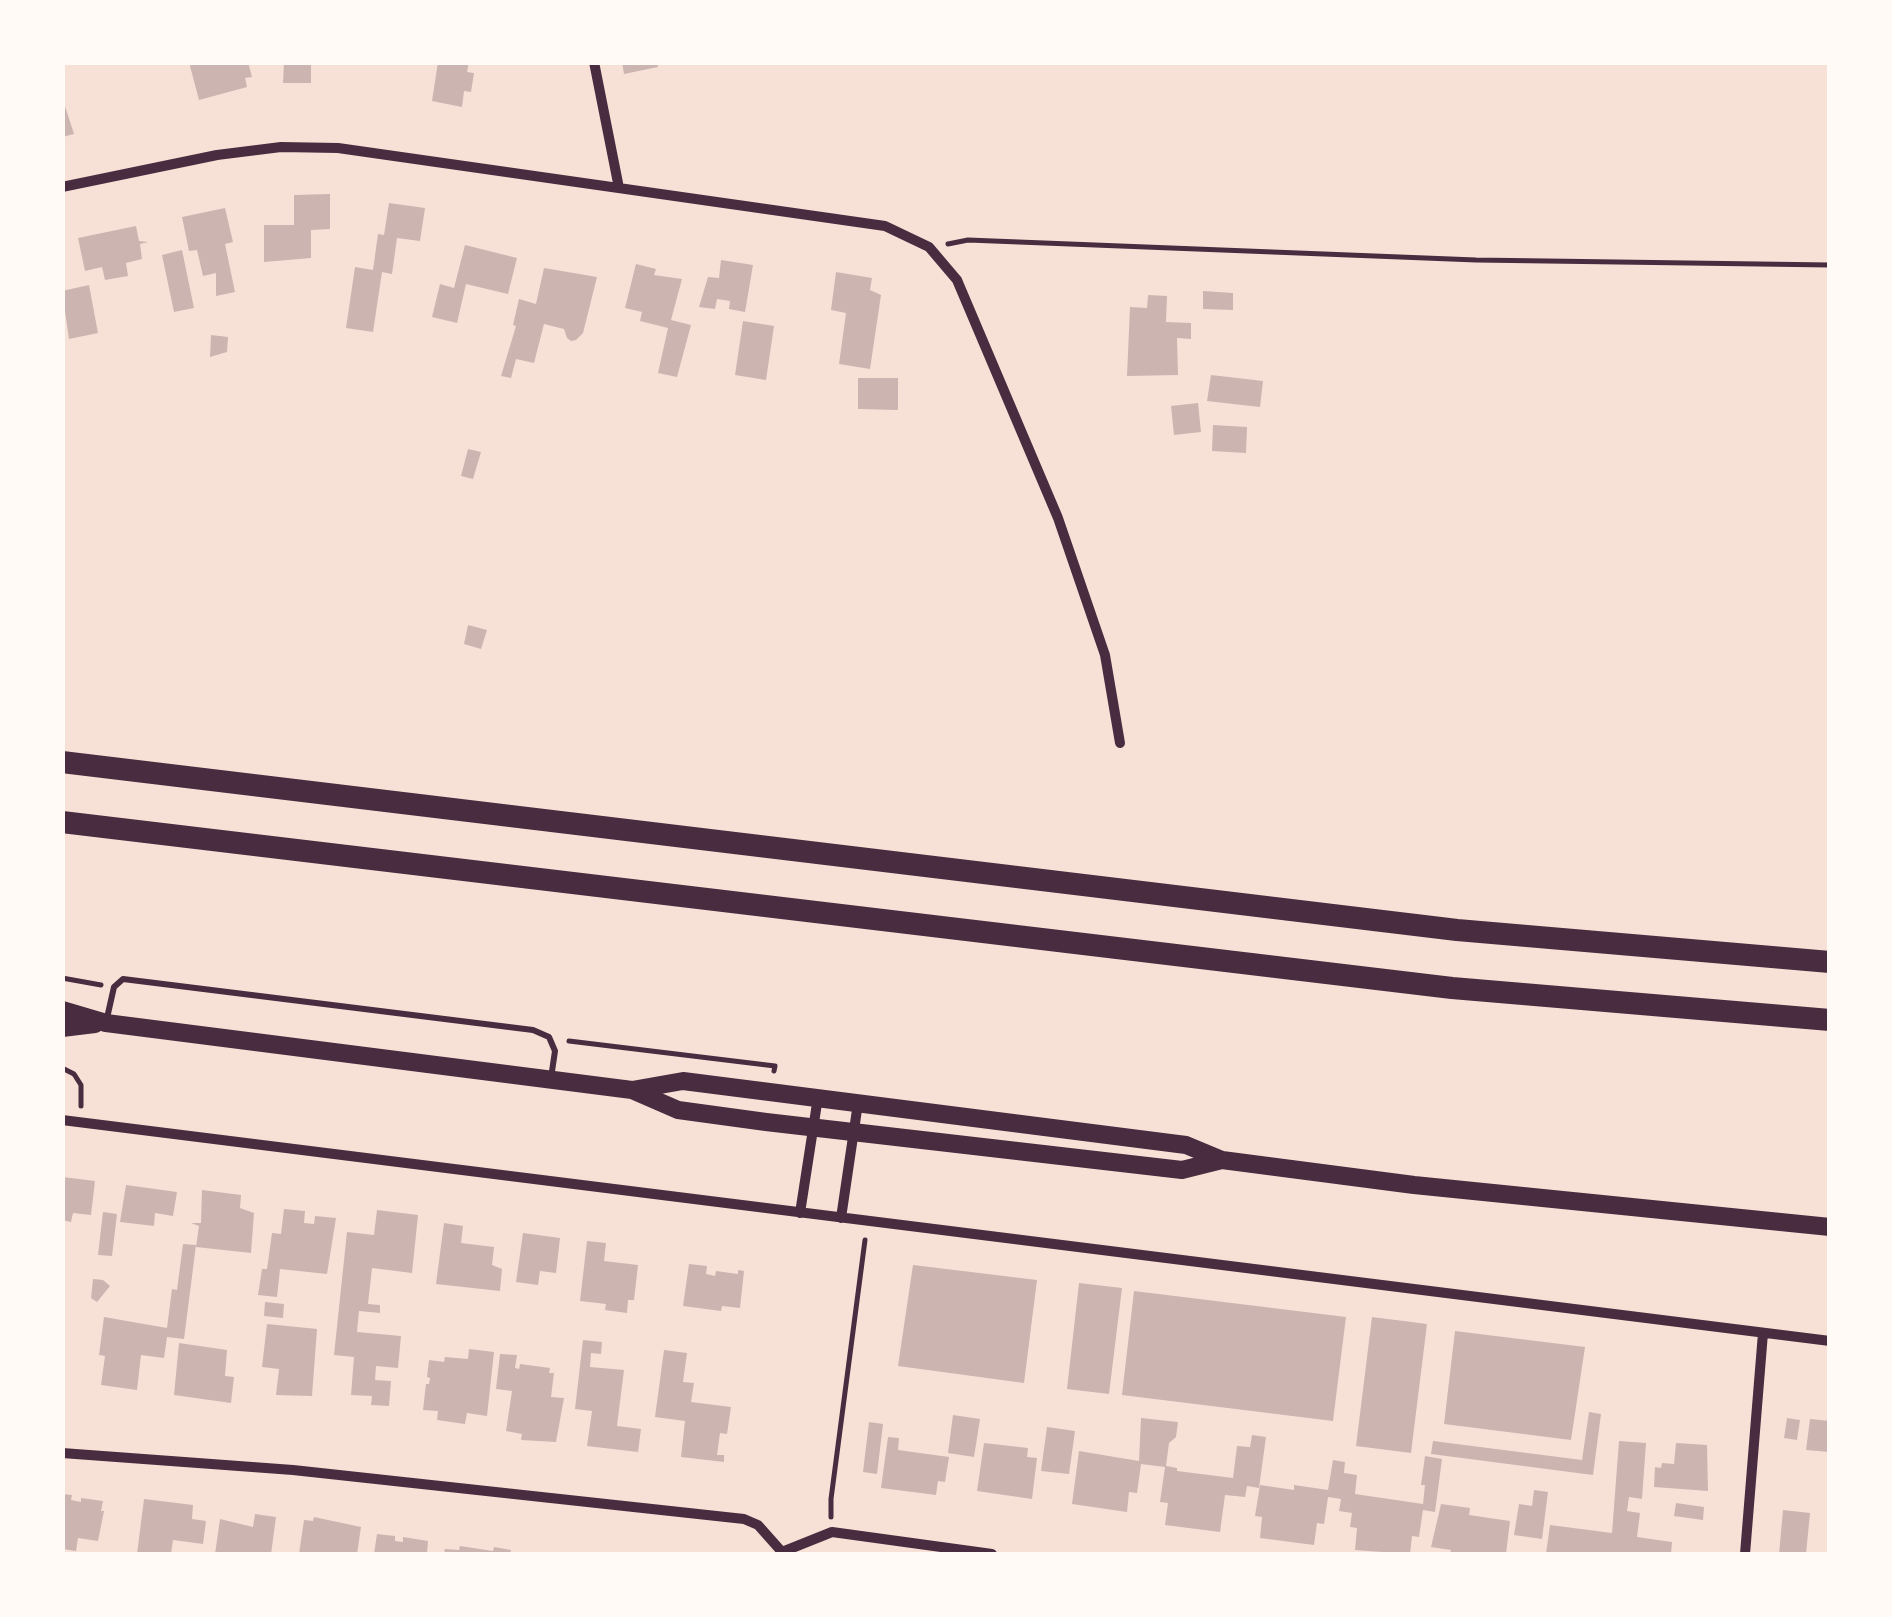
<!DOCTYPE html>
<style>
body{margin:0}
#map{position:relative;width:1892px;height:1617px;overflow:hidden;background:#f7e1d7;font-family:Literata,serif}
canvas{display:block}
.frame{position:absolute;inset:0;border:65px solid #fffaf5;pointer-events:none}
</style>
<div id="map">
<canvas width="1892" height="1617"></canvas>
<div class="frame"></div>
</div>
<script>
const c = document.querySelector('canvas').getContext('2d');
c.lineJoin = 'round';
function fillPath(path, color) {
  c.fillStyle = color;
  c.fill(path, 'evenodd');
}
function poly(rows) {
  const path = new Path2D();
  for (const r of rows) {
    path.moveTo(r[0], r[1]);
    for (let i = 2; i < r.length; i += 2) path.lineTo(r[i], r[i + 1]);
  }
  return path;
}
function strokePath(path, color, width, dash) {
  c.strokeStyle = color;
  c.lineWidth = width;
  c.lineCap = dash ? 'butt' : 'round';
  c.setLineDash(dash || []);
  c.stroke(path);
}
const building = poly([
 [192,62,248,62,252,77,245,78,247,87,199,100,190,66],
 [284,62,311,62,311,83,283,83],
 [438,62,469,62,467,72,474,73,471,92,464,91,462,107,432,101],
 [622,62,657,62,658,67,624,74],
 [62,97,74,134,62,137],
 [330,194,330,229,311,230,311,258,264,262,264,225,294,225,294,195],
 [389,203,425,208,420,241,397,238,392,274,382,272,373,332,346,328,355,267,373,270,378,234,384,235],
 [225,208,233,242,225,244,235,292,216,296,216,273,203,276,197,250,189,251,182,217],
 [136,226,139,241,148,242,140,244,142,259,126,263,128,276,105,280,102,267,85,271,78,238],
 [465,245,517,258,508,294,466,284,457,323,432,317,440,284,454,288],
 [182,250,194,308,174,312,162,255],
 [721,260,753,265,745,312,729,309,730,301,717,299,715,309,699,307,708,277,719,278],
 [636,264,656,269,654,275,682,279,671,320,691,325,677,377,658,373,668,328,640,321,642,312,625,308],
 [544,268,597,277,583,333,576,340,571,341,567,338,564,329,544,324,534,363,516,359,511,378,501,376,516,326,513,325,519,299,536,304],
 [836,272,872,278,870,290,881,295,870,369,839,364,846,313,831,310],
 [89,285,98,333,69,339,62,291],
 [1203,291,1233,293,1233,310,1203,309],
 [1148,295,1167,296,1166,322,1191,323,1191,339,1177,338,1178,375,1127,376,1130,307,1147,308],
 [743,321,774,326,766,380,735,375],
 [211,335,228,337,227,352,210,357],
 [1211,375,1263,381,1260,407,1207,401],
 [858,378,898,378,898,410,858,409],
 [1198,403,1201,432,1174,435,1171,406],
 [1213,425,1247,427,1246,453,1212,451],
 [468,449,481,452,473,479,461,476],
 [468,625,487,630,481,649,464,644],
 [63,1177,95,1181,91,1215,73,1213,71,1222,62,1220],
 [126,1185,177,1192,173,1216,155,1213,154,1226,120,1222],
 [202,1190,241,1195,240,1208,254,1213,251,1253,196,1247,199,1226,191,1223,201,1223],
 [284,1209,305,1211,304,1223,314,1224,315,1216,336,1218,327,1274,280,1269,277,1297,258,1295,262,1269,267,1269,272,1233,281,1234],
 [377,1210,418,1215,412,1273,372,1268,368,1304,380,1305,380,1313,359,1311,357,1332,401,1336,398,1368,376,1366,375,1380,391,1381,389,1406,371,1405,372,1396,351,1395,354,1357,334,1355,347,1232,374,1235],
 [103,1212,117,1214,112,1256,98,1255],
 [444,1223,463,1226,461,1243,494,1247,492,1265,502,1269,500,1291,436,1284],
 [523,1233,560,1238,556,1273,540,1271,538,1285,516,1282],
 [587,1241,606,1243,604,1261,638,1265,634,1300,628,1300,627,1313,605,1310,606,1304,580,1301],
 [183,1244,196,1245,184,1339,167,1337,164,1358,141,1355,137,1390,101,1385,105,1356,99,1355,104,1317,167,1328,172,1289,177,1290],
 [689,1264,707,1266,706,1274,715,1276,716,1271,738,1274,738,1270,744,1271,740,1308,722,1306,721,1311,683,1306],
 [913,1265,1037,1280,1024,1383,898,1366],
 [93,1279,103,1280,110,1286,97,1302,91,1298],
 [1079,1283,1122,1288,1109,1394,1067,1389],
 [1134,1291,1346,1317,1333,1421,1122,1395],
 [265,1302,284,1304,283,1318,264,1316],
 [1372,1317,1427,1324,1411,1453,1356,1446],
 [267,1324,317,1329,312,1396,276,1395,279,1369,262,1367],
 [1455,1331,1585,1347,1571,1440,1444,1424],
 [583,1340,602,1342,601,1354,591,1353,590,1367,624,1370,617,1426,641,1429,638,1452,587,1446,592,1411,575,1409],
 [179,1343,227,1350,225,1376,234,1377,231,1403,174,1395],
 [469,1349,494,1352,487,1416,467,1413,465,1424,437,1420,438,1411,423,1410,426,1384,429,1384,430,1378,427,1377,429,1360,444,1362,445,1357,468,1359],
 [664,1350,687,1353,683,1382,694,1383,691,1402,731,1407,727,1434,720,1433,717,1455,724,1455,724,1462,681,1457,685,1421,655,1417],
 [500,1354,517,1355,515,1368,519,1369,520,1364,550,1368,549,1373,554,1373,551,1397,564,1398,556,1442,521,1440,522,1434,506,1431,512,1391,496,1389],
 [1589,1412,1601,1414,1593,1475,1431,1454,1433,1441,1582,1460],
 [953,1415,980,1419,974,1457,948,1453],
 [1141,1418,1178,1422,1176,1437,1169,1443,1166,1466,1177,1468,1177,1471,1233,1478,1237,1446,1250,1447,1252,1435,1266,1437,1259,1488,1247,1486,1245,1497,1225,1495,1220,1532,1165,1525,1168,1503,1160,1502,1165,1467,1141,1464,1137,1493,1129,1492,1127,1512,1072,1504,1079,1451,1139,1461],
 [1787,1418,1800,1420,1797,1440,1784,1438],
 [1810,1419,1830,1421,1830,1452,1806,1450],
 [869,1422,883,1424,877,1474,863,1472],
 [1047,1427,1075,1431,1069,1474,1041,1471],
 [888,1437,899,1438,898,1450,949,1457,945,1482,938,1481,936,1495,881,1488],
 [1619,1441,1646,1443,1642,1499,1629,1497,1627,1511,1640,1513,1637,1537,1672,1542,1671,1554,1546,1554,1550,1525,1612,1533],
 [984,1443,1028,1448,1027,1457,1037,1458,1032,1499,977,1491],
 [1676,1443,1707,1445,1708,1491,1654,1487,1655,1467,1661,1468,1662,1463,1674,1464],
 [1425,1456,1442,1459,1435,1512,1423,1510,1419,1537,1412,1536,1410,1554,1355,1550,1357,1528,1350,1527,1352,1513,1339,1511,1341,1499,1328,1497,1324,1524,1317,1523,1314,1545,1260,1538,1262,1517,1255,1516,1260,1485,1294,1490,1294,1485,1328,1490,1333,1460,1345,1462,1344,1473,1357,1475,1355,1494,1423,1504,1425,1485,1421,1485],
 [1534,1490,1548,1492,1542,1539,1514,1535,1519,1504,1532,1506],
 [62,1494,72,1495,71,1500,81,1502,81,1498,103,1501,101,1511,104,1511,98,1541,78,1538,76,1551,63,1549],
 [144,1499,193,1505,192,1519,206,1521,203,1544,173,1540,171,1554,137,1554],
 [1676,1503,1704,1507,1703,1520,1674,1516],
 [1441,1504,1470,1508,1469,1515,1510,1521,1506,1554,1450,1554,1451,1550,1431,1547],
 [1783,1510,1810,1513,1806,1554,1779,1554],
 [255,1514,276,1517,271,1554,215,1554,220,1519,253,1527],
 [314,1517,361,1527,357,1554,299,1554,304,1520,313,1521],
 [377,1534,395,1536,395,1541,403,1542,403,1537,428,1541,427,1554,374,1554],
 [460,1546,493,1551,494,1547,511,1550,510,1554,444,1554,445,1549,459,1550]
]);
const path = poly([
 [948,244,968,240,1476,260,1830,265],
 [62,978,101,985],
 [569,1041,775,1066,774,1071],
 [62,1068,74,1074,81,1085,81,1106],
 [831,1517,831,1499,865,1240]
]);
const service = poly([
 [107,1018,114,987,123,979,533,1030,549,1037,555,1051,551,1078]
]);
const minor = poly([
 [594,62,619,188],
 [62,187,217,155,281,147,338,148,885,226,929,247,957,280,1058,518,1105,655,1120,743],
 [62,1120,1830,1341],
 [800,1213,818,1097],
 [841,1218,858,1103],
 [62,1453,293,1470,744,1519,758,1525,782,1552],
 [782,1552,832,1532,992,1554],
 [1745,1554,1763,1333]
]);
const secondary = poly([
 [62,1010,106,1023,632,1090,678,1110,766,1122,1182,1170,1222,1160],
 [62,1028,95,1024],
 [632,1090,683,1081,1186,1145,1222,1160,1414,1185,1830,1227]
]);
const motorway = poly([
 [62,762,1457,930,1830,962],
 [62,822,1452,988,1830,1020]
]);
fillPath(building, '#ccb4b1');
strokePath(path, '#4a2c40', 5);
strokePath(service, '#4a2c40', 6);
strokePath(minor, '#4a2c40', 10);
strokePath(secondary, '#4a2c40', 18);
strokePath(motorway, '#4a2c40', 22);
</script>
